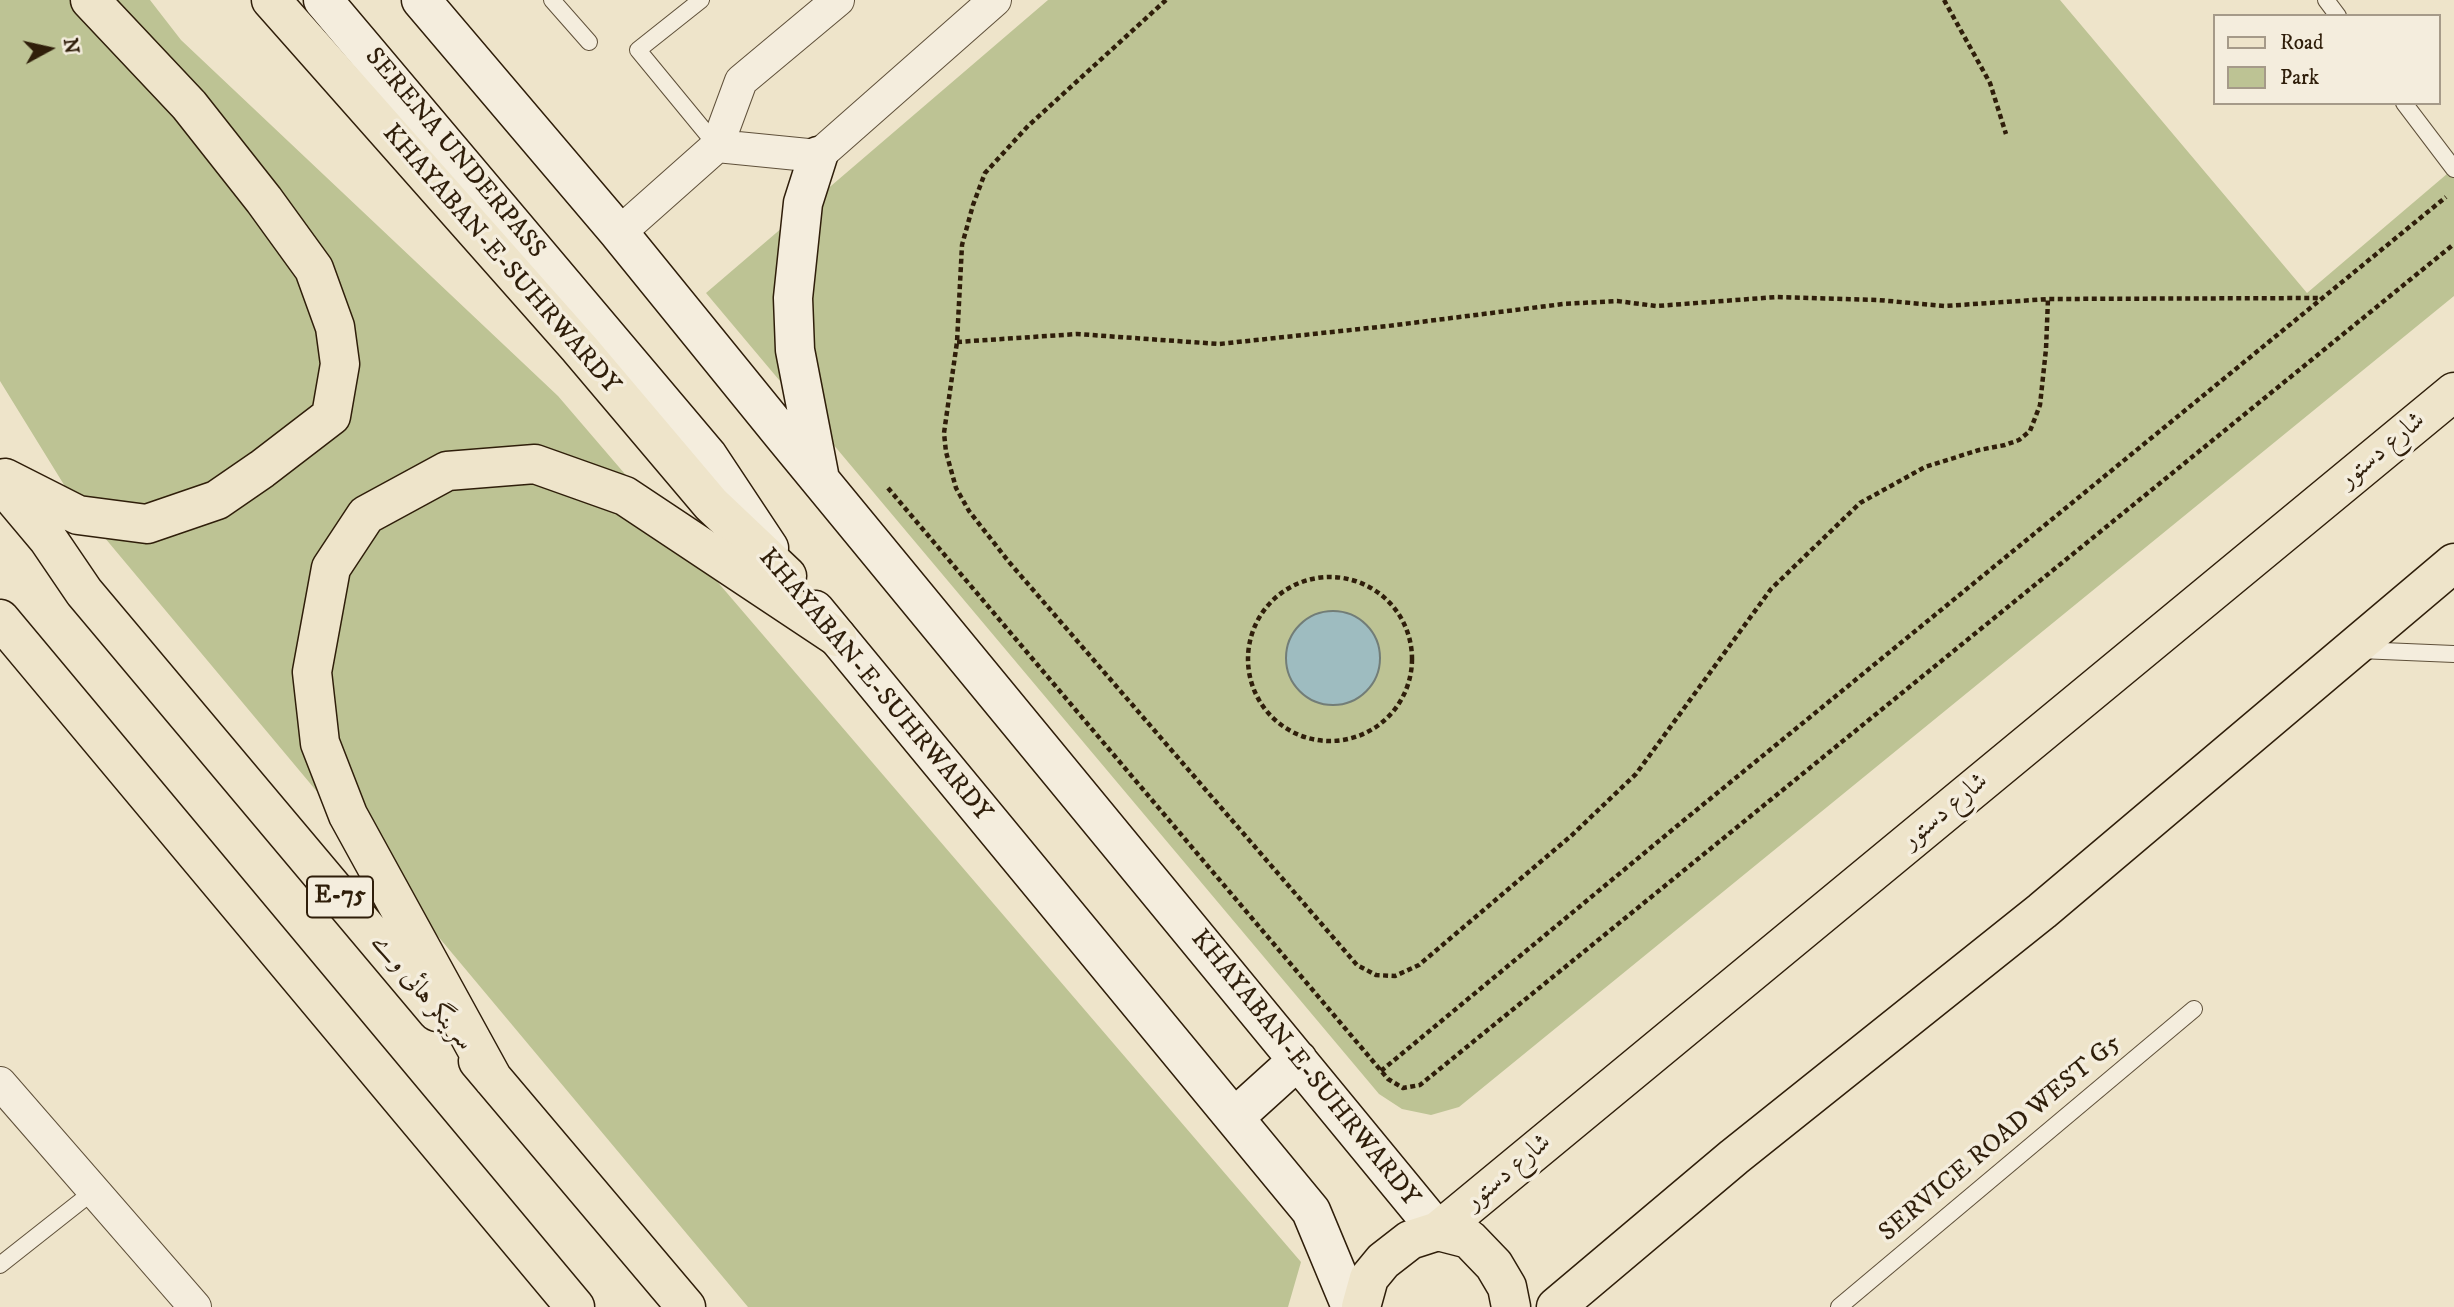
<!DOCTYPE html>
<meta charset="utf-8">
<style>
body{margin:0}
#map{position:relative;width:2454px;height:1307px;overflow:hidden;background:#eee4ca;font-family:"IM FELL DW Pica",serif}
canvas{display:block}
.legend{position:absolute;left:2213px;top:14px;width:228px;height:91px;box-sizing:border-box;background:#f4eddd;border:2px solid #a59a89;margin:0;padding:9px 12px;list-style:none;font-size:21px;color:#2f1e0a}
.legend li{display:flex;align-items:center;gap:14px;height:35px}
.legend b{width:35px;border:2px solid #a59a89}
.north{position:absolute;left:14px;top:14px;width:70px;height:70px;-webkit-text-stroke:5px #f4eddd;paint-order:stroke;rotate:82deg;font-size:19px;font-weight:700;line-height:28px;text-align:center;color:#2f1e0a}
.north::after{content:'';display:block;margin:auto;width:24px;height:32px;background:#2f1e0a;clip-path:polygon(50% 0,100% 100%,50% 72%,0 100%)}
</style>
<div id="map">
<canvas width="2454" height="1307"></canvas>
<ul class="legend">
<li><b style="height:9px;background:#eee4ca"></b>Road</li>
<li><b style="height:19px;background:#bdc394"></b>Park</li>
</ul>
<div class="north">N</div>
</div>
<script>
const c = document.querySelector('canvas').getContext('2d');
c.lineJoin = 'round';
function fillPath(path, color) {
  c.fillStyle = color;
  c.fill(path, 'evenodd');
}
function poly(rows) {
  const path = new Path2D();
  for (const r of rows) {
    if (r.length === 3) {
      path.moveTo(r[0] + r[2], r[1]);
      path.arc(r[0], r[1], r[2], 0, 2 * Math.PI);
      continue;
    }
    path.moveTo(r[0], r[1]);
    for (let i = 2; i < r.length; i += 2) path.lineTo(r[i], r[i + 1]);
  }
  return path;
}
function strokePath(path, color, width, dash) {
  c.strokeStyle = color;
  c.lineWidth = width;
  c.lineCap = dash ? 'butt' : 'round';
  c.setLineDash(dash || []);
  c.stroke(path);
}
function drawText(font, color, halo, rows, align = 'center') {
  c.font = font + ' "IM FELL DW Pica",Amiri,serif';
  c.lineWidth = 7;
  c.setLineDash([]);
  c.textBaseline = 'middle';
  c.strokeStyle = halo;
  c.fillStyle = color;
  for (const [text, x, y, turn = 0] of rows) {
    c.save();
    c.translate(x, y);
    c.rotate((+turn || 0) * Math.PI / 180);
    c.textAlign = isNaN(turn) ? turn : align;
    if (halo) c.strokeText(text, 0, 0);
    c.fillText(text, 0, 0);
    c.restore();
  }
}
const green = poly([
 [0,0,150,0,181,40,558,396,1301,1262,1288,1307,748,1307,74,501,0,381],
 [1048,0,2060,0,2307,293,2454,168,2454,296,1459,1107,1431,1115,1402,1109,1379,1094,706,293]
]);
const water = poly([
 [1333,658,47]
]);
const path = poly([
 [1166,0,1028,126,985,173,973,205,962,245,957,342,944,433,946,452,956,488,969,511,1009,562,1357,965,1376,975,1395,976,1419,965,1571,836,1636,774,1771,589,1860,503,1925,467,1979,450,2005,445,2019,440,2030,431,2040,405,2046,349,2048,299],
 [1944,0,1990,83,2006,134],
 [957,342,1077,334,1219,344,1388,326,1563,304,1617,301,1656,306,1777,297,1878,300,1945,306,2048,299,2321,298],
 [888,488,1388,1079,1403,1088,1420,1085,2454,244],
 [1330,659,82],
 [1381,1071,1683,821,2446,197]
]);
const service = poly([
 [552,0,589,42],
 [701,0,638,50,717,146],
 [2326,0,2338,16],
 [2404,103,2454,169],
 [2359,650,2454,654],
 [0,1265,95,1190],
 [1839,1307,2194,1009]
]);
const minor = poly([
 [717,146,818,156,995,0],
 [619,233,717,146,741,81,838,0],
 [0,1083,195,1307]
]);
const secondary = poly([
 [323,0,708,456,769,548],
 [421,0,619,233,783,435,1438,1231],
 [818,156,803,203,793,298,795,350,819,474],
 [815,610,1311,1211,1351,1307],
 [1235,1117,1298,1060]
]);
const primary = poly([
 [271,0,579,348,711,504,787,576],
 [1438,1231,2454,392],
 [1361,1307,1369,1278,1383,1261,1410,1240,1438,1231,1469,1239,1494,1265,1507,1287,1511,1307],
 [1556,1307,1734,1157,2042,911,2454,563]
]);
const trunk = poly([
 [5,478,78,515,147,524,217,500,262,469,331,416,340,364,335,327,314,269,264,200,189,105,90,0],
 [0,482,48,539,84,592,437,1012],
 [0,619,575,1307],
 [478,1061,686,1307],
 [493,1079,348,815,320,743,312,672,331,568,366,515,447,471,535,464,625,496,837,637]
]);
const shields = [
 [340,897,66]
];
const shieldNames = [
 ["E-75",340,897]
];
const streetNames = [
 ["SERENA UNDERPASS",454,154,50],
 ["KHAYABAN-E-SUHRWARDY",500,260,49],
 ["شارع دستور",2383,451,-40],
 ["KHAYABAN-E-SUHRWARDY",874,686,50],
 ["شارع دستور",1946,812,-40],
 ["سرینگر ہائی وے",421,993,50],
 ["KHAYABAN-E-SUHRWARDY",1304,1069,51],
 ["SERVICE ROAD WEST G5",2001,1139,-40],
 ["شارع دستور",1509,1173,-40]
];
fillPath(green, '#bdc394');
fillPath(water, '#9ebcc0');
strokePath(water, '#727d77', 2);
strokePath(service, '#5f503a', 18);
strokePath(minor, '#5f503a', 34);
strokePath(secondary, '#2f1e0a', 41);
strokePath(primary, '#2f1e0a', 41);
strokePath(trunk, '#2f1e0a', 41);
strokePath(path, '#2f1e0a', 4.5, [5, 3.5]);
strokePath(service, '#f4eddd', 16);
strokePath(minor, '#f4eddd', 32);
strokePath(secondary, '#f4eddd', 38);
strokePath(primary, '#eee4ca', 38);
strokePath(trunk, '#eee4ca', 38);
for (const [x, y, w] of shields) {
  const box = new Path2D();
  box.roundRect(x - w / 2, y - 20.5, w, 41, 5);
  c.fillStyle = '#f4eddd';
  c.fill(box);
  strokePath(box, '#2f1e0a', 2);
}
drawText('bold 24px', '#2f1e0a', null, shieldNames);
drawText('26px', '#2f1e0a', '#f4eddd', streetNames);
</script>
